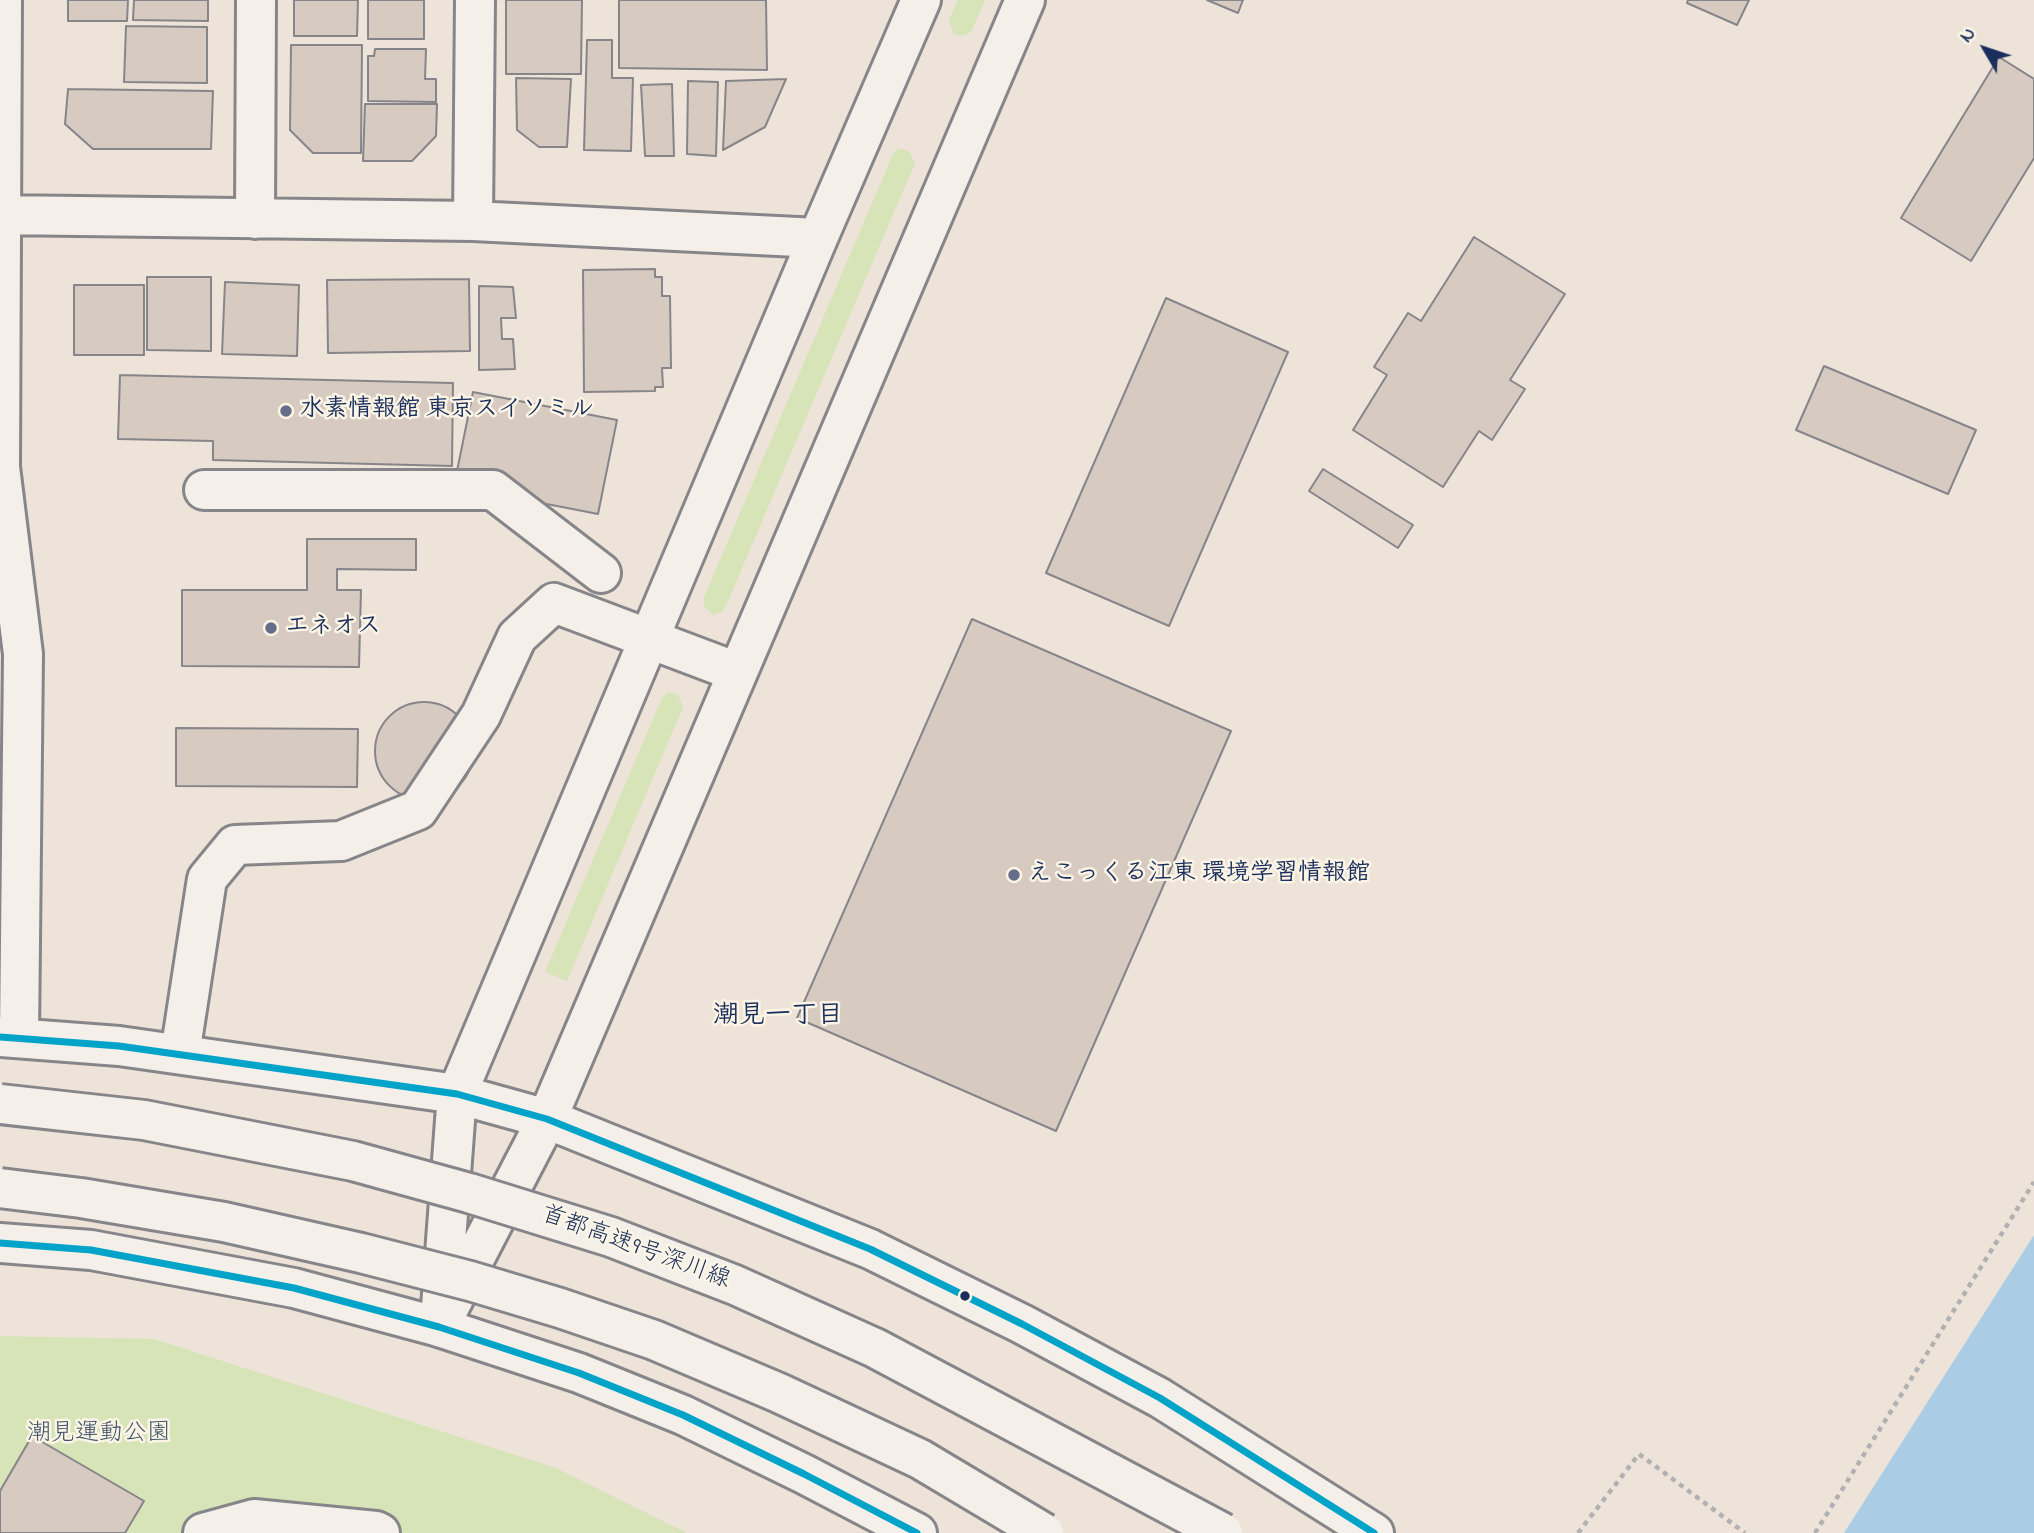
<!DOCTYPE html>
<meta charset="utf-8">
<style>
body{margin:0}
#map{position:relative;width:2034px;height:1533px;overflow:hidden;background:#eee3d8;font-family:"Indie Flower",sans-serif}
canvas{display:block}
.north{position:absolute;left:1950px;top:14px;width:70px;height:70px;-webkit-text-stroke:5px #fcf5e5;paint-order:stroke;rotate:309deg;font-size:19px;font-weight:700;line-height:28px;text-align:center;color:#1b2f5e}
.north::after{content:'';display:block;margin:auto;width:24px;height:32px;background:#1b2f5e;clip-path:polygon(50% 0,100% 100%,50% 72%,0 100%)}
</style>
<div id="map">
<canvas width="2034" height="1533"></canvas>
<div class="north">N</div>
</div>
<script>
const c = document.querySelector('canvas').getContext('2d');
c.lineJoin = 'round';
function fillPath(path, color) {
  c.fillStyle = color;
  c.fill(path, 'evenodd');
}
function poly(rows) {
  const path = new Path2D();
  for (const r of rows) {
    if (r.length === 3) {
      path.moveTo(r[0] + r[2], r[1]);
      path.arc(r[0], r[1], r[2], 0, 2 * Math.PI);
      continue;
    }
    path.moveTo(r[0], r[1]);
    for (let i = 2; i < r.length; i += 2) path.lineTo(r[i], r[i + 1]);
  }
  return path;
}
function strokePath(path, color, width, dash) {
  c.strokeStyle = color;
  c.lineWidth = width;
  c.lineCap = dash ? 'butt' : 'round';
  c.setLineDash(dash || []);
  c.stroke(path);
}
function drawText(font, color, halo, rows, align = 'center') {
  c.font = font + ' "Indie Flower","Klee One",sans-serif';
  c.lineWidth = 5;
  c.setLineDash([]);
  c.textBaseline = 'middle';
  c.strokeStyle = halo;
  c.fillStyle = color;
  for (const [text, x, y, turn = 0] of rows) {
    c.save();
    c.translate(x, y);
    c.rotate((+turn || 0) * Math.PI / 180);
    c.textAlign = isNaN(turn) ? turn : align;
    if (halo) c.strokeText(text, 0, 0);
    c.fillText(text, 0, 0);
    c.restore();
  }
}
const green = poly([
 [958,0,985,0,971,32,963,36,954,34,949,21],
 [898,149,905,149,910,153,915,163,726,606,721,612,713,615,704,606,704,597,893,154],
 [667,693,674,693,679,697,683,707,567,981,545,972,662,698],
 [0,1336,154,1339,556,1468,687,1533,0,1533]
]);
const water = poly([
 [2034,1235,2034,1533,1844,1533]
]);
const building = poly([
 [68,0,128,0,127,21,68,21,68,0],
 [134,0,208,0,208,21,133,20,134,0],
 [294,0,358,0,357,36,294,36,294,0],
 [368,0,424,0,424,39,368,39,368,0],
 [506,0,582,0,581,74,506,74,506,0],
 [619,0,766,0,767,70,619,68,619,0],
 [1207,0,1243,0,1238,13,1207,0],
 [1688,0,1749,0,1737,25,1687,3,1688,0],
 [126,26,207,27,207,83,124,82,126,26],
 [587,40,612,40,612,78,633,78,631,151,584,150,587,40],
 [291,45,362,45,361,153,313,153,290,130,291,45],
 [375,49,426,49,425,79,436,79,436,102,368,101,368,56,374,56,375,49],
 [1999,57,2034,79,2034,158,1971,261,1901,218,1999,57],
 [516,78,571,79,567,147,539,147,517,130,516,78],
 [786,79,765,127,723,150,726,81,786,79],
 [688,81,718,82,716,156,687,154,688,81],
 [672,84,674,156,645,156,641,85,672,84],
 [68,89,213,91,211,149,93,149,65,124,68,89],
 [365,104,437,104,436,136,412,161,363,161,365,104],
 [1474,237,1565,294,1510,380,1525,389,1492,440,1479,431,1443,487,1353,430,1387,375,1374,367,1408,313,1421,321,1474,237],
 [655,269,655,277,662,277,662,296,670,296,671,368,662,368,663,387,655,387,655,391,584,392,583,270,655,269],
 [147,277,211,277,211,351,147,350,147,277],
 [469,279,470,351,328,353,327,280,469,279],
 [225,282,299,285,297,356,222,354,225,282],
 [74,285,144,285,144,355,74,355,74,285],
 [479,286,513,287,516,318,501,318,502,339,513,339,515,369,479,370,479,286],
 [1166,298,1288,352,1169,626,1046,573,1166,298],
 [1824,366,1976,430,1948,494,1796,430,1824,366],
 [120,375,453,383,452,466,213,460,213,441,118,439,120,375],
 [473,392,617,420,598,514,454,486,473,392],
 [1323,469,1413,525,1398,548,1309,491,1323,469],
 [307,539,416,539,416,570,337,569,337,590,361,590,359,667,182,666,182,590,307,590,307,539],
 [972,619,1231,731,1056,1131,797,1018,972,619],
 [424,751,49],
 [176,728,358,729,357,787,176,786,176,728],
 [32,1436,144,1501,125,1533,0,1533,0,1491,32,1436]
]);
const path = poly([
 [1578,1533,1639,1454,1745,1533],
 [1815,1533,2034,1182]
]);
const minor = poly([
 [2,0,0,467,23,654,19,1037],
 [0,215,473,221,818,238],
 [255,219,256,0],
 [473,221,475,0],
 [204,490,493,490,601,573],
 [180,1054,207,879,235,845,341,841,418,810,481,715,517,637,554,603,737,672],
 [441,1307,457,1094,818,238,921,0],
 [439,1327,547,1119,1025,0],
 [203,1533,254,1519,376,1531,380,1533]
]);
const major = poly([
 [0,1037,119,1046,457,1094,547,1119,870,1249,1022,1324,1160,1398,1374,1533],
 [0,1243,91,1250,294,1288,439,1327,579,1373,683,1415,804,1474,917,1533]
]);
const highwayBridge = poly([
 [0,1104,144,1120,353,1161,469,1193,611,1237,735,1285,875,1348,1223,1533],
 [0,1188,81,1198,224,1222,361,1253,470,1281,560,1308,654,1340,779,1393,920,1459,1044,1533]
]);
const bus1 = poly([
 [0,1037,119,1046,457,1094,547,1119,870,1249,1022,1324,1160,1398,1374,1533],
 [0,1243,91,1250,294,1288,439,1327,579,1373,683,1415,804,1474,917,1533]
]);
const markers = [
 [286,411,7,"#656e89"],
 [271,628,7,"#656e89"],
 [1014,875,7,"#656e89"],
 [965,1296,6,"#1b2f5e"]
];
const poiNames = [
 ["水素情報館 東京スイソミル",300,411],
 ["エネオス",285,628],
 ["えこっくる江東 環境学習情報館",1028,875]
];
const streetNames = [
 ["首都高速9号深川線",635,1249,20]
];
const parkNames = [
 ["潮見運動公園",99,1435]
];
const neighbourhoodNames = [
 ["潮見一丁目",778,1018]
];
fillPath(green, '#d7e4b8');
fillPath(water, '#aacde5');
fillPath(building, '#d6cac1');
strokePath(building, '#868589', 2);
strokePath(minor, '#868589', 44);
strokePath(major, '#868589', 44);
strokePath(path, '#b1b1b2', 4.5, [5, 5]);
strokePath(minor, '#f4f0e9', 38);
strokePath(major, '#f4f0e9', 38);
strokePath(highwayBridge, '#868589', 44, []);
strokePath(highwayBridge, '#f4f0e9', 38);
strokePath(bus1, '#01a3c8', 7);
for (const [x, y, r, color] of markers) {
  const dot = new Path2D();
  dot.arc(x, y, r, 0, 2 * Math.PI);
  c.fillStyle = color;
  c.fill(dot);
  strokePath(dot, '#fcf5e5', 2.5);
}
drawText('bold 24px', '#1b2f5e', '#fcf5e5', poiNames, 'left');
drawText('24px', '#1b2f5e', '#fcf5e5', streetNames);
drawText('24px', '#3d536b', '#fcf5e5', parkNames);
drawText('bold 26px', '#1b2f5e', '#fcf5e5', neighbourhoodNames);
</script>
